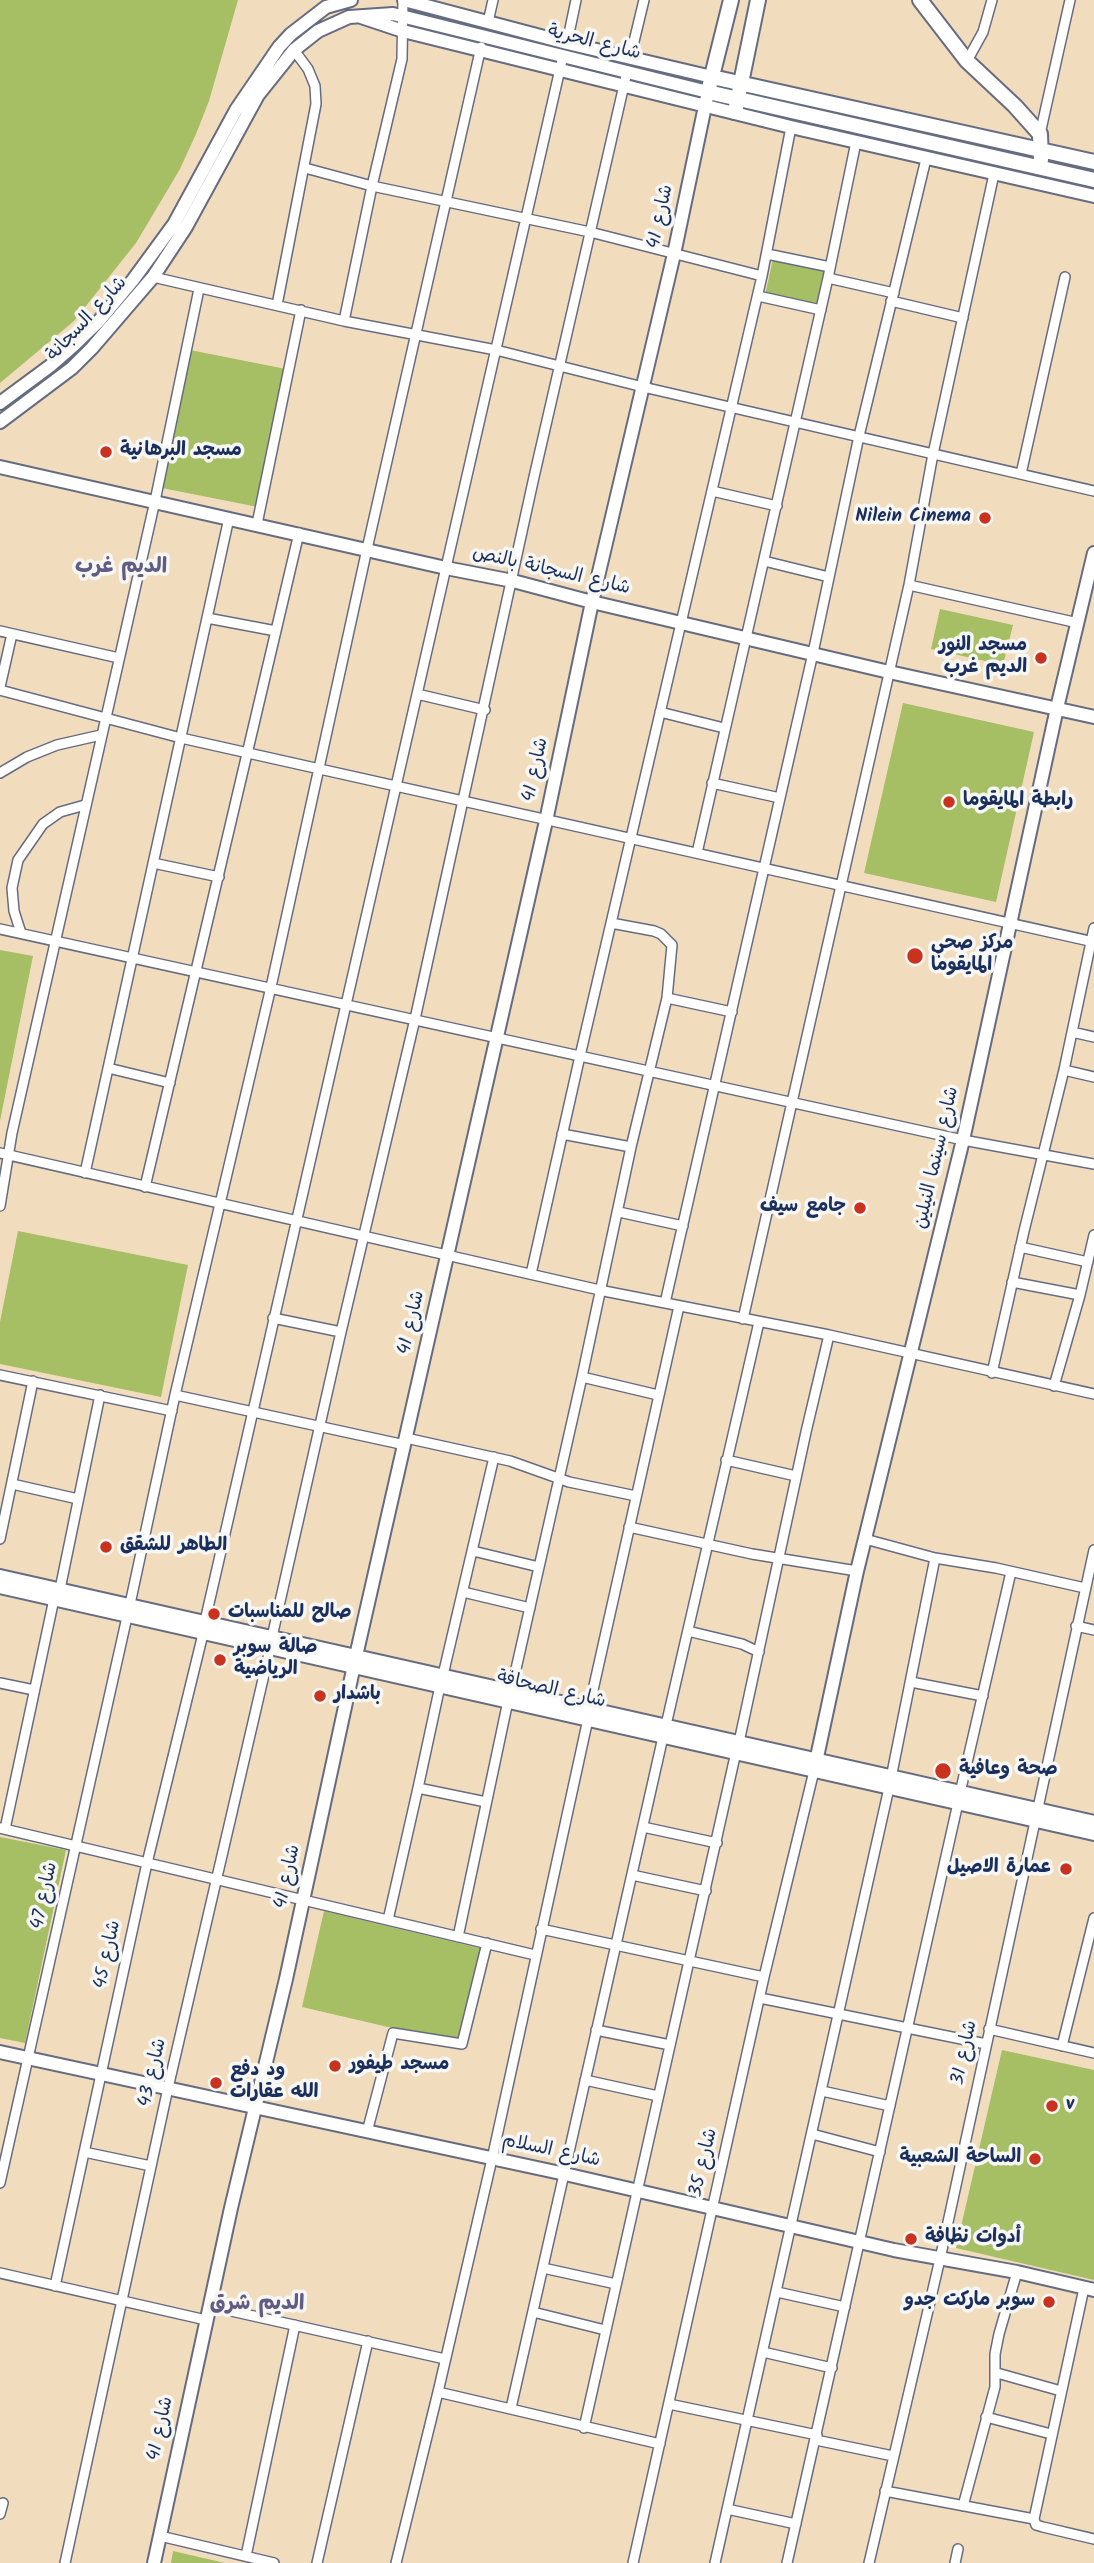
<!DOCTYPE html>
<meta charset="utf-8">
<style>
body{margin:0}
canvas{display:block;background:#f2dcbe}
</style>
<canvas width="1094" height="2563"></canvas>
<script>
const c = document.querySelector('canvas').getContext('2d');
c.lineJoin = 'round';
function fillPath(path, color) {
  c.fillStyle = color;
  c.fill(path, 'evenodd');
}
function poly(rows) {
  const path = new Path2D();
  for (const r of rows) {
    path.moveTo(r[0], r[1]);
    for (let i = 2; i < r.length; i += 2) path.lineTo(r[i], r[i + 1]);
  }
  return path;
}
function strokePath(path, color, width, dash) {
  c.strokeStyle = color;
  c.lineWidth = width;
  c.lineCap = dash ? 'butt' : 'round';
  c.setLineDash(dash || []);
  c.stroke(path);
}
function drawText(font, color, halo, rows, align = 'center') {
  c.font = font + ' Kalam,"Playpen Sans Arabic",sans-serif';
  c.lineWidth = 7;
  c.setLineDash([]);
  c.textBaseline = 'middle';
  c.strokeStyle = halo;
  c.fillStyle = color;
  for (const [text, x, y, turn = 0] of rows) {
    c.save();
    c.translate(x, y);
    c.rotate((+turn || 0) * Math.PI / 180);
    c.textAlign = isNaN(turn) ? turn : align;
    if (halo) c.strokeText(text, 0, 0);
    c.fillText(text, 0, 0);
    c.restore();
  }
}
const green = poly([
 [0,0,238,0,209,101,196,134,180,169,136,243,74,321,0,383],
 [773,259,824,270,816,306,765,295],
 [190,350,286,369,258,507,162,488],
 [940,609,1013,625,1003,665,931,649],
 [903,703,1034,732,996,902,864,873],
 [0,950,33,956,0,1121],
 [18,1231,188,1265,161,1397,0,1364,0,1322],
 [0,1837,66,1850,25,2043,0,2038],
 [324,1911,483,1949,461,2044,302,2007],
 [1002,2050,1094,2070,1094,2280,956,2248],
 [173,2551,225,2563,171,2563]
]);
const street = poly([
 [488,22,493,0],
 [567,43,576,0],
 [630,58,644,0],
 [967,61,983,32,992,0],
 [1040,134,1070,0],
 [305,168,372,186,590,232,762,276],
 [767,254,830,267],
 [153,277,344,321,496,350,643,387,1094,491],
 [828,278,894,293],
 [758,296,821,310],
 [891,301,963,318],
 [277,305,316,104,315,86,308,69,294,50],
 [344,321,372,186,402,59,403,0],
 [1021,474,1065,277],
 [712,491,777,506],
 [257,524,301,310],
 [764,561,829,577],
 [909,585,1078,623],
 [207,618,276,631],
 [0,631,119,658],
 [0,687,12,634],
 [0,690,181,738,1094,942],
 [417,694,485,710],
 [660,712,724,728],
 [0,773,27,757,57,745,101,735],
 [712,783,780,798],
 [697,853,828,278,856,142],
 [153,863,219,877],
 [0,929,963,1140,1094,1164],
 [21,933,14,911,12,888,18,860,43,824,60,812,85,805],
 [667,998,732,1012],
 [1072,1032,1094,1037],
 [108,1068,170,1083],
 [1064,1070,1094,1077],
 [562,1134,631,1147],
 [0,1153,604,1291,829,1335,1094,1394],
 [85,1173,229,518],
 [145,1187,299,533],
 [0,1206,12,1133,155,501,199,289],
 [619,1212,683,1226],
 [1020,1247,1088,1262],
 [531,1274,580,1056,762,276,791,127],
 [1012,1282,1080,1295],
 [665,1303,813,653,859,436,926,159],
 [273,1318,341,1332],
 [743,1319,909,585,933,454,994,174],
 [992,1373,1024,1231,1064,1070,1094,928],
 [0,1375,172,1411],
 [582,1377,658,1395],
 [1054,1386,1080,1295,1094,1235],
 [175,1395,405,1445],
 [406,1438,510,1461,569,1482,636,1496],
 [726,1460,796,1476],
 [12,1484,78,1499],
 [629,1527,752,1554,857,1571],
 [0,1539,33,1381],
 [865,1539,935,1558,996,1568,1085,1588],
 [473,1551,539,1567],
 [60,1589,100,1395],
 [463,1592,530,1608],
 [130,1604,175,1395,271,987,367,549,481,47],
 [205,1621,563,56],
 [1076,1626,1094,1630],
 [688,1631,742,1644,759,1652],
 [272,1637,341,1332,415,1019,534,477,627,72],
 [443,1675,494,1457],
 [911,1682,983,1696],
 [0,1683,34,1690],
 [440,1686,418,1788,486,1802],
 [511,1691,582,1377,631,1147,667,998,672,945,661,934,654,931,611,923],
 [589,1708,679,1306],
 [666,1725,759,1322],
 [739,1742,806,1432,829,1335],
 [891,1778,935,1558],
 [960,1793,1011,1572],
 [643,1827,717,1843],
 [0,1828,535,1955],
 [5,1829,54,1599],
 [632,1875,706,1891],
 [388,1920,418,1788],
 [541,1929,764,1977],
 [458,1937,508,1701],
 [760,1998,986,2044],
 [989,2029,1094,2053],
 [596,2030,670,2045],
 [1062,2046,1094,1918],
 [585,2080,658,2096],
 [822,2091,890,2106],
 [367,2132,393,2033,462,2044,487,1943],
 [812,2134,880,2152],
 [84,2152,151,2166],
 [0,2183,127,1617],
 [543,2268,616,2284],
 [0,2273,206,2320],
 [55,2286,147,1863,203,1634],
 [1084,2288,1034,2519,1036,2525,1043,2527,1094,2539],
 [777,2292,845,2307],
 [209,2306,445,2359],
 [533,2312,605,2330],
 [763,2352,832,2368],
 [997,2373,1061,2391],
 [438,2392,660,2444],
 [669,2404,817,2435],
 [511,2408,663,1737],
 [986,2417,1051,2434],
 [584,2428,736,1752],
 [816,2440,893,2456],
 [885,2491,1034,2519],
 [963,2506,995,2387,995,2354,999,2334,1017,2272],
 [727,2509,796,2524],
 [0,2514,3,2503],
 [160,2536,274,2563],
 [246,2556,295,2325],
 [65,2563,168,2088,270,1649],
 [317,2563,368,2341],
 [396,2563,438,2392,492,2159,588,1719],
 [633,2563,764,1977,814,1771],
 [715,2563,889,1788],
 [787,2563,958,1803],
 [869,2563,940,2259,1094,1550],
 [955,2563,958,2549]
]);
const secondary = poly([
 [404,0,567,43,712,77],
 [361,17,403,31,791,127,1094,196],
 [0,403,50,366,74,345,98,322,133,280,174,224,236,110,279,47,291,34,326,7,351,0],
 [0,422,72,368,92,348,153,277,186,227,258,95,294,50,318,31,349,17,393,14,708,92,674,254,592,602,546,821,356,1656,286,1979,231,2208,154,2563],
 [0,467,446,568,513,581,592,602,889,672,1094,717],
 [0,1576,1094,1822],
 [0,1587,1094,1834],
 [814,1771,857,1571,963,1140,1057,708,1094,553],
 [0,2052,565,2174,894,2250,1017,2272,1094,2290]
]);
const primary = poly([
 [731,0,708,92,1094,180],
 [920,0,967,61,1015,106,1040,134,1041,160],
 [712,77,1094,162],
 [735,112,758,0]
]);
const markers = [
 [106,452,7,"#c8321e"],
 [985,518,7,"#c8321e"],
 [1041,658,7,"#c8321e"],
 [949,802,7,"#c8321e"],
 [915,956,9,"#c8321e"],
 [860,1208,7,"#c8321e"],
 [106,1547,7,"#c8321e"],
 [214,1614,7,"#c8321e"],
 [220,1660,7,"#c8321e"],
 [320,1696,7,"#c8321e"],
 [943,1771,9,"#c8321e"],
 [1066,1869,7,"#c8321e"],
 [335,2066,7,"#c8321e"],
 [216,2083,7,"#c8321e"],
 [1052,2106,7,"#c8321e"],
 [1035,2159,7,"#c8321e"],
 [911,2239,7,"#c8321e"],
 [1049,2302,7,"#c8321e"]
];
const streetNames = [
 ["شارع الحرية",594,44,14],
 ["شارع 41",662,217,-78],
 ["شارع السجانة",88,320,-47],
 ["شارع السجانة بالنص",551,572,13],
 ["شارع 41",537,770,-78],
 ["شارع سينما النيلين",938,1158,-77],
 ["شارع 41",413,1323,-77],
 ["شارع الصحافة",551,1691,13],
 ["شارع 41",289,1877,-78],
 ["شارع 47",46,1896,-78],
 ["شارع 45",109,1955,-78],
 ["شارع 31",966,2053,-78],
 ["شارع 43",154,2073,-77],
 ["شارع السلام",551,2152,12],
 ["شارع 35",705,2163,-77],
 ["شارع 41",162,2429,-78]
];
const poiNames = [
 ["مسجد البرهانية",120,452],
 ["Nilein Cinema",971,518,"right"],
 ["مسجد النور",1027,647,"right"],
 ["الديم غرب",1027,669,"right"],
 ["رابطة المايقوما",963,802],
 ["مركز صحي",931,945],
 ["المايقوما",931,967],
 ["جامع سيف",846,1208,"right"],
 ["الطاهر للشقق",120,1547],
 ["صالح للمناسبات",228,1614],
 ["صالة سوبر",234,1649],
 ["الرياضية",234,1671],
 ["باشدار",334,1696],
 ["صحة وعافية",959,1771],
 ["عمارة الاصيل",1052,1869,"right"],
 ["مسجد طيفور",349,2066],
 ["ود دفع",230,2072],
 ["الله عقارات",230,2094],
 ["v",1066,2106],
 ["الساحة الشعبية",1021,2159,"right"],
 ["أدوات نظافة",925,2239],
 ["سوبر ماركت جدو",1035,2302,"right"]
];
const neighbourhoodNames = [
 ["الديم غرب",121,568],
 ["الديم شرق",257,2305]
];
fillPath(green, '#a6be64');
strokePath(street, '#666c80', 12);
strokePath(secondary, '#666c80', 16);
strokePath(primary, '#666c80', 18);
strokePath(street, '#fff', 9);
strokePath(secondary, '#fff', 12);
strokePath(primary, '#fff', 14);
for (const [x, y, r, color] of markers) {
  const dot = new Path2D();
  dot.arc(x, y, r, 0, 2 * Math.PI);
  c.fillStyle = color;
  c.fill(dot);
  strokePath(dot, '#f6f6f2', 2.5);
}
drawText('19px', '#1b2f5e', '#f6f6f2', streetNames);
drawText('bold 19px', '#1b2f5e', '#f6f6f2', poiNames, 'left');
drawText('bold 21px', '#625b84', '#f6f6f2', neighbourhoodNames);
</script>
